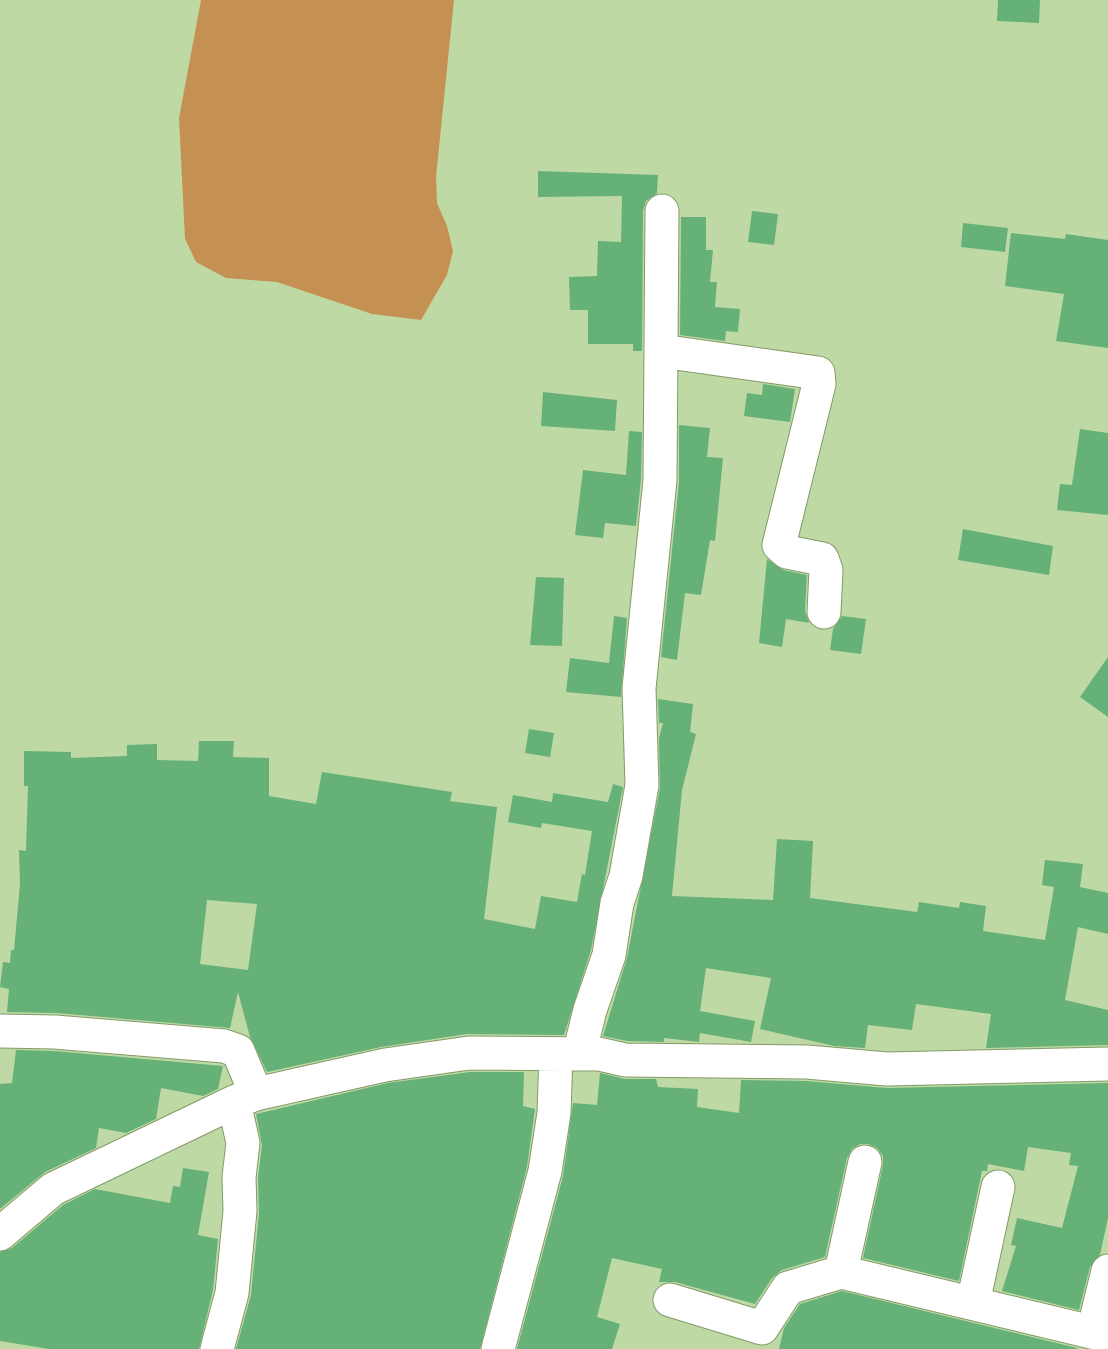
<!DOCTYPE html>
<style>
body{margin:0}
canvas{display:block;background:#bfd9a4}
</style>
<canvas width="1108" height="1349"></canvas>
<script>
const c = document.querySelector('canvas').getContext('2d');
c.lineJoin = 'round';
function fillPath(path, color) {
  c.fillStyle = color;
  c.fill(path, 'evenodd');
}
function poly(rows) {
  const path = new Path2D();
  for (const r of rows) {
    path.moveTo(r[0], r[1]);
    for (let i = 2; i < r.length; i += 2) path.lineTo(r[i], r[i + 1]);
  }
  return path;
}
function strokePath(path, color, width, dash) {
  c.strokeStyle = color;
  c.lineWidth = width;
  c.lineCap = dash ? 'butt' : 'round';
  c.setLineDash(dash || []);
  c.stroke(path);
}
const green = poly([
 [201,0,454,0,436,177,437,203,447,226,453,251,447,275,421,320,372,314,277,282,226,278,196,262,185,239,179,118]
]);
const building = poly([
 [998,0,1040,0,1039,23,997,21],
 [538,171,658,175,657,193,646,201,643,211,642,351,633,351,633,344,588,344,588,310,570,310,569,277,597,276,598,241,621,242,622,196,538,197],
 [752,211,778,214,774,245,748,242],
 [681,217,706,217,706,250,713,250,710,282,717,282,715,307,740,309,738,332,726,331,725,341,680,335],
 [963,223,1008,228,1005,252,961,247],
 [1011,233,1065,239,1066,234,1108,240,1108,348,1056,341,1064,294,1005,286],
 [763,384,795,389,790,422,744,416,747,393,762,395],
 [543,392,617,400,615,431,541,426],
 [679,425,710,428,707,457,723,458,715,541,710,540,701,595,685,593,677,660,661,657,679,482],
 [1080,429,1108,433,1108,515,1057,510,1060,484,1072,485],
 [629,431,642,432,641,479,636,526,605,523,603,538,575,535,583,470,626,475],
 [963,529,1053,546,1049,575,958,560],
 [767,559,783,570,807,575,805,611,809,623,786,619,782,647,759,643],
 [536,577,564,578,562,646,530,645],
 [614,616,627,618,621,697,566,692,570,658,609,663],
 [842,616,866,619,861,654,830,650,833,629],
 [1108,657,1108,717,1080,697],
 [658,699,693,704,690,732,696,734,682,790,672,896,773,900,777,839,813,841,810,898,917,912,919,902,959,908,960,902,986,906,983,931,1045,940,1054,887,1042,885,1045,860,1083,864,1080,887,1108,893,1108,934,1078,927,1065,1000,1108,1010,1108,1045,986,1048,991,1014,916,1004,912,1030,868,1025,865,1048,834,1046,760,1029,771,978,706,968,700,1011,755,1021,751,1042,700,1033,699,1042,664,1038,664,1042,627,1041,603,1036,627,958,660,788,659,738,663,723,659,723],
 [529,729,554,733,550,757,525,753],
 [199,741,234,741,233,757,269,758,269,796,316,804,322,772,452,792,450,801,497,807,484,919,535,929,541,896,577,902,582,874,585,875,592,831,542,823,541,828,508,822,513,795,552,802,553,793,608,802,613,784,623,787,591,950,564,1035,467,1034,381,1047,267,1072,250,1037,238,992,230,1028,57,1013,7,1012,9,989,0,987,3,962,10,963,11,950,14,950,20,884,19,850,26,851,28,786,24,786,24,751,71,752,71,758,127,756,127,745,157,744,157,760,198,761],
 [207,900,257,904,248,970,200,964],
 [16,1050,54,1051,223,1066,218,1089,203,1096,161,1088,156,1119,126,1133,99,1128,96,1148,45,1172,0,1209,0,1084,12,1083],
 [470,1072,524,1072,523,1106,535,1109,527,1167,480,1349,236,1349,251,1295,259,1213,258,1178,262,1145,256,1114,388,1083],
 [600,1073,625,1079,656,1079,658,1087,698,1089,697,1107,739,1113,741,1080,806,1081,887,1088,1108,1083,1108,1218,1100,1255,1090,1267,1079,1310,1002,1291,1016,1246,1011,1245,1017,1218,1062,1228,1078,1166,1069,1165,1071,1153,1028,1147,1024,1171,988,1164,987,1171,982,1171,959,1281,863,1258,883,1165,883,1156,877,1148,868,1144,860,1144,852,1149,847,1158,825,1257,782,1270,772,1278,755,1304,675,1282,659,1282,662,1269,612,1258,597,1317,620,1324,612,1349,517,1349,563,1176,573,1103,597,1105],
 [183,1168,209,1172,198,1235,218,1239,213,1290,199,1349,49,1349,0,1341,0,1252,12,1248,63,1205,95,1189,170,1203,173,1186,180,1187],
 [842,1291,1077,1348,1077,1349,779,1349,784,1328,800,1304]
]);
const minor = poly([
 [661,351,818,373,819,384,779,545,787,552,822,559,826,570,824,612],
 [0,1031,55,1032,224,1046,238,1051,256,1094],
 [579,1054,590,1010,609,955,617,903,626,876,642,785,639,688,660,480,662,211],
 [0,1234,53,1189,234,1102,256,1094,385,1065,469,1053,599,1054,625,1060,807,1062,887,1069,1108,1064],
 [841,1272,865,1162],
 [670,1300,762,1328,788,1288,841,1272,1108,1336],
 [973,1303,998,1187],
 [1093,1332,1108,1271],
 [217,1349,232,1293,240,1211,239,1177,243,1143,234,1102],
 [498,1349,545,1171,554,1113,556,1054]
]);
fillPath(green, '#c59153');
fillPath(building, '#66b177');
strokePath(minor, '#829b68', 35);
strokePath(minor, '#fff', 33);
</script>
